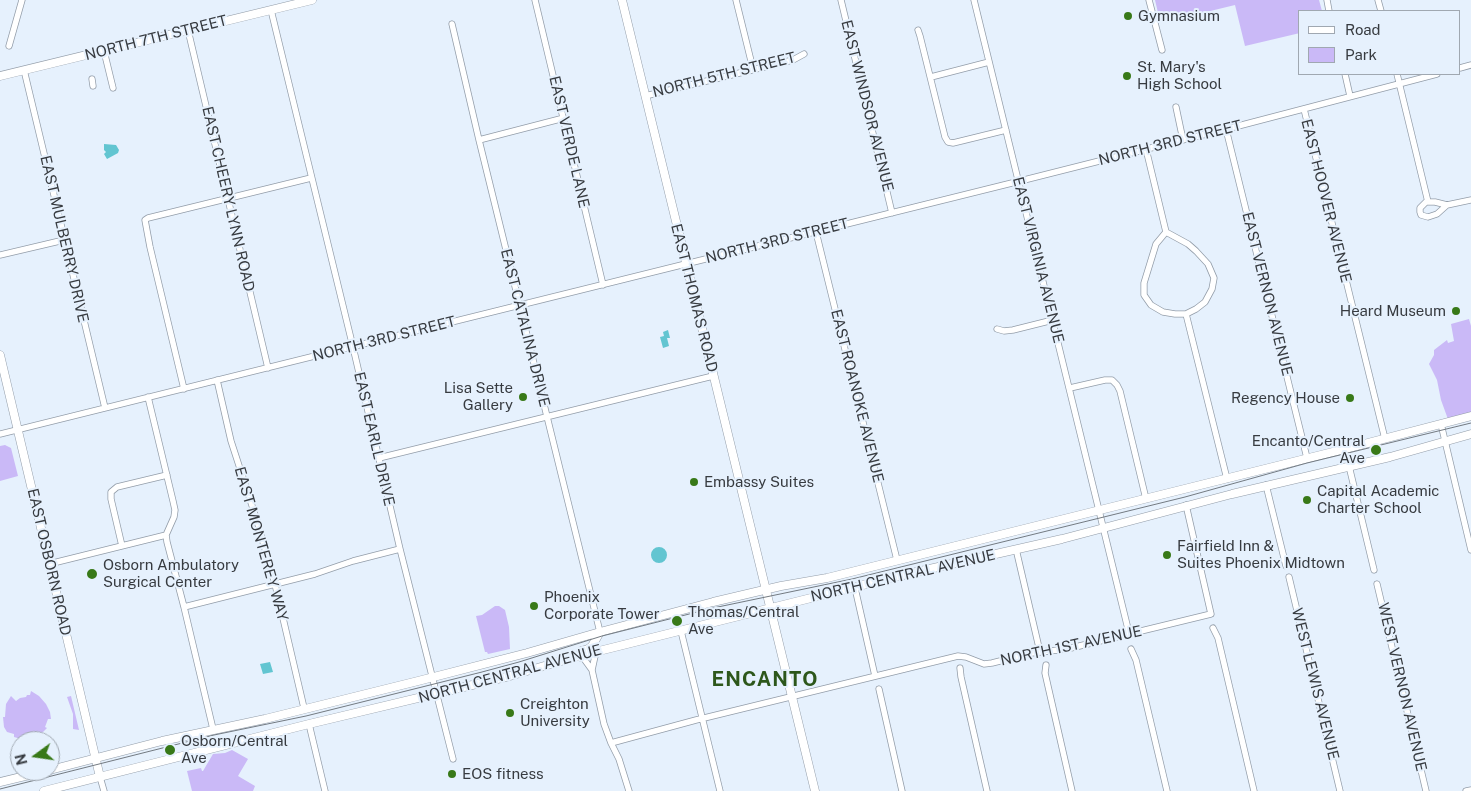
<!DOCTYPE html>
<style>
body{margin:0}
#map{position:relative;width:1471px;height:791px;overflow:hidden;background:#e6f1fd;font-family:"Public Sans",sans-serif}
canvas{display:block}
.legend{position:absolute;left:1298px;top:10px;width:162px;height:65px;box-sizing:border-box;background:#e6f1fd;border:1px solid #a0a8b1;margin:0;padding:6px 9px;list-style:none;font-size:15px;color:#373b40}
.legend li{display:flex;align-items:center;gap:10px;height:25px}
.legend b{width:25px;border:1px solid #a0a8b1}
.north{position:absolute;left:10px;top:731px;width:50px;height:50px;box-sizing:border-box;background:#e6f1fd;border:1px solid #a0a8b1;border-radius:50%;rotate:256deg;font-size:14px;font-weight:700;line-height:20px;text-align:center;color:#373b40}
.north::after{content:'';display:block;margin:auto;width:18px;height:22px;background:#387918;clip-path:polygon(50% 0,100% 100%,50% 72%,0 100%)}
</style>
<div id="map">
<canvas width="1471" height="791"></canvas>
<ul class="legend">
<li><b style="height:6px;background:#fff"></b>Road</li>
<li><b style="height:14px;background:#cab9f7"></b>Park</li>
</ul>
<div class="north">N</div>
</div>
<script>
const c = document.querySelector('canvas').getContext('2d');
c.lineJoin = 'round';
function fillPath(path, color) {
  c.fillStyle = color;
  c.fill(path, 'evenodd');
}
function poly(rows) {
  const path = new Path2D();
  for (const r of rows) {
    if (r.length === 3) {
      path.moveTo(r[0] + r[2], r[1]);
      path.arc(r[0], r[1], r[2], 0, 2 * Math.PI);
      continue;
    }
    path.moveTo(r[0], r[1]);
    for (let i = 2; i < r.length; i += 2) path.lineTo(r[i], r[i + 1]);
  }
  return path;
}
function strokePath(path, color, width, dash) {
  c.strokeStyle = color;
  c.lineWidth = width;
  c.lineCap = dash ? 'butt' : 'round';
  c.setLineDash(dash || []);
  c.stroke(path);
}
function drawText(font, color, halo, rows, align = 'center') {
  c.font = font + ' "Public Sans",sans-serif';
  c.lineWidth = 4;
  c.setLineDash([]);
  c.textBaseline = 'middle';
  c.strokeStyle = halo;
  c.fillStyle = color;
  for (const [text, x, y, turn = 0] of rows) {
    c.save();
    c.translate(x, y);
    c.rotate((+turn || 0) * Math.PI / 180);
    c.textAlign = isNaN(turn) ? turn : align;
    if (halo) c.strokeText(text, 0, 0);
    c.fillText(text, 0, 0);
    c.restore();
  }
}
const green = poly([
 [1155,0,1319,0,1322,11,1300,11,1300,33,1245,46,1235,5,1165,22,1164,19,1162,19,1159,17],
 [1469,319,1471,326,1471,416,1449,422,1441,400,1437,380,1429,364,1434,355,1434,350,1447,340,1448,343,1454,341,1451,324],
 [5,445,11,448,18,476,0,481,0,446],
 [495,606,499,606,505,610,509,627,510,649,488,654,487,652,485,652,476,616,482,615],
 [31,691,39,696,46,704,50,712,51,719,48,719,45,727,47,728,40,735,30,739,21,739,14,737,14,734,7,732,4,727,3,717,5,717,6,704,11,696,16,701,20,698,26,697,27,695,30,695],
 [71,696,79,730,73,729,73,714,67,697],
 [232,750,248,759,238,776,255,786,253,791,192,791,187,771,201,768,202,771,203,771,213,754,225,753]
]);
const water = poly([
 [104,144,116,145,119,150,118,153,107,159,104,154,106,152,104,150],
 [668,330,670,338,667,338,669,346,663,348,660,337,664,336,663,332],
 [659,555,8],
 [270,662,273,672,263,674,260,664]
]);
const minor = poly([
 [535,0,603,285],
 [736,0,753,69],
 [841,0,892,213],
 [974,0,1129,633],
 [1149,0,1162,50],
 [1327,0,1329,11],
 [1378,0,1381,11],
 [271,10,353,347,400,549,453,759],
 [452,24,479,140,600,632],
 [188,30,268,368],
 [918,30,920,36,945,137,948,142,953,143,1006,130],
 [9,46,22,0],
 [104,51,113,88],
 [1460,68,1471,65],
 [24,70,105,408],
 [1345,74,1350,96],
 [1397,74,1428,202],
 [931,77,989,62],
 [92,79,93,86],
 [645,96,793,60,804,54],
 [1176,107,1183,140],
 [1304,109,1385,439],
 [1226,129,1307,458],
 [479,140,564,118],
 [1146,149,1166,232,1188,244,1196,251,1208,264,1214,278,1212,289,1205,302,1196,309,1186,314,1175,314,1163,312,1151,305,1144,295,1144,283,1156,244,1166,232],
 [1447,205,1437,214,1428,217,1421,215,1420,212,1420,208,1426,202,1435,202,1447,205,1471,200],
 [816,232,897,560],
 [0,255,64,240],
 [1186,314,1227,479],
 [997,329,1004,331,1013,330,1053,320],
 [217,380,231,441,257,521,275,584,304,708],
 [1070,388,1105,380,1112,380,1117,385,1120,391,1146,499],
 [184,389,150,247,145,220,148,218,311,178],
 [148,397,173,501,175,510,174,517,166,535,167,542,184,607,213,729],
 [1441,424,1471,550],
 [0,434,1028,179,1242,125,1437,74],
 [379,458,713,376],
 [1349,466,1374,570],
 [1266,485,1286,566],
 [122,546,111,499,111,492,117,487,167,475],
 [1016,549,1040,652],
 [49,564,166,535],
 [1289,577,1340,791],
 [1377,584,1426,791],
 [855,588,875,676],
 [184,607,315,574,353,561,400,549],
 [1213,628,1218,638,1254,791],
 [681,631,720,791],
 [1131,649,1136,660,1167,791],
 [577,657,584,659,592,670,604,724,611,743,619,759,629,791],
 [1046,665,1045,673,1072,791],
 [960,668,961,677,987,791],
 [592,670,595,656,599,651],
 [879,689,902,791],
 [309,724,325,791],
 [611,743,696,720,958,656,966,657,984,664,992,663,1032,653,1067,649,1211,614,1186,505],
 [100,777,104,791],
 [1466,791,1471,790]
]);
const major = poly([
 [622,0,815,791],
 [0,76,312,0],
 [0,355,100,777],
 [581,651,588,649,592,646,600,632],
 [50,770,162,741,265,719,418,681,527,653,600,632,713,602,781,586,827,578,1345,449,1471,416],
 [0,782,46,771],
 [44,791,309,724,510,676,575,657,903,575,1062,539,1232,494,1390,457,1471,434]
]);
const tram = poly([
 [0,789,214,735,306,716,482,672,519,662,602,636,713,608,852,579,1185,497,1307,463,1471,423]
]);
const markers = [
 [1128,16,5,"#387918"],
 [1127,76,5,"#387918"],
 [1456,311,5,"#387918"],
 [523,397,5,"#387918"],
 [1350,398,5,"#387918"],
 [1376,450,6,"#387918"],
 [694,482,5,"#387918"],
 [1307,500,5,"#387918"],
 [1167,555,5,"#387918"],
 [92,574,6,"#387918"],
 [534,606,5,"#387918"],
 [677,621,6,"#387918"],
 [510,713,5,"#387918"],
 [170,750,6,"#387918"],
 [452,774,5,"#387918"]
];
const poiNames = [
 ["Gymnasium",1138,16],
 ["St. Mary's",1137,67],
 ["High School",1137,84],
 ["Heard Museum",1446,311,"right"],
 ["Lisa Sette",513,388,"right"],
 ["Gallery",513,405,"right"],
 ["Regency House",1340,398,"right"],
 ["Encanto/Central",1365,441,"right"],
 ["Ave",1365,458,"right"],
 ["Embassy Suites",704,482],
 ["Capital Academic",1317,491],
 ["Charter School",1317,508],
 ["Fairfield Inn &",1177,546],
 ["Suites Phoenix Midtown",1177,563],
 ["Osborn Ambulatory",103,565],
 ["Surgical Center",103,582],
 ["Phoenix",544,597],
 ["Corporate Tower",544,614],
 ["Thomas/Central",688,612],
 ["Ave",688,629],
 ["Creighton",520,704],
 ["University",520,721],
 ["Osborn/Central",181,741],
 ["Ave",181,758],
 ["EOS fitness",462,774]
];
const streetNames = [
 ["NORTH 7TH STREET",156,38,-14],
 ["NORTH 5TH STREET",724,75,-14],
 ["EAST WINDSOR AVENUE",867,106,76],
 ["EAST VERDE LANE",569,142,77],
 ["NORTH 3RD STREET",1170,143,-14],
 ["EAST CHEERY LYNN ROAD",228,199,77],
 ["EAST HOOVER AVENUE",1326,201,76],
 ["EAST MULBERRY DRIVE",64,239,77],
 ["NORTH 3RD STREET",777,241,-14],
 ["EAST VIRGINIA AVENUE",1038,260,76],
 ["EAST VERNON AVENUE",1267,294,76],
 ["EAST THOMAS ROAD",694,298,76],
 ["EAST CATALINA DRIVE",525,328,76],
 ["NORTH 3RD STREET",384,339,-14],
 ["EAST ROANOKE AVENUE",857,396,76],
 ["EAST EARLL DRIVE",374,439,77],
 ["EAST MONTEREY WAY",261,544,74],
 ["EAST OSBORN ROAD",49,562,77],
 ["NORTH CENTRAL AVENUE",903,576,-13],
 ["NORTH 1ST AVENUE",1071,646,-12],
 ["NORTH CENTRAL AVENUE",510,674,-15],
 ["WEST LEWIS AVENUE",1315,684,76],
 ["WEST VERNON AVENUE",1402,687,77]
];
const districtNames = [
 ["ENCANTO",765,680]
];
fillPath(green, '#cab9f7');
fillPath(water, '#62c5d1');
strokePath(minor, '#939da9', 7);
strokePath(major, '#939da9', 9);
strokePath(minor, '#fff', 5.5);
strokePath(major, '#fff', 8);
strokePath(tram, '#737a81', 1);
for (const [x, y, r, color] of markers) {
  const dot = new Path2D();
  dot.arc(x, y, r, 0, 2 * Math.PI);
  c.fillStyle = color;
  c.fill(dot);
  strokePath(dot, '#e6f1fd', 2);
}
drawText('15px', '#373b40', '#e6f1fd', poiNames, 'left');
drawText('15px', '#373b40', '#e6f1fd', streetNames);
c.letterSpacing = '1px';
drawText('bold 20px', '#2d571b', '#e6f1fd', districtNames);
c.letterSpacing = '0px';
</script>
